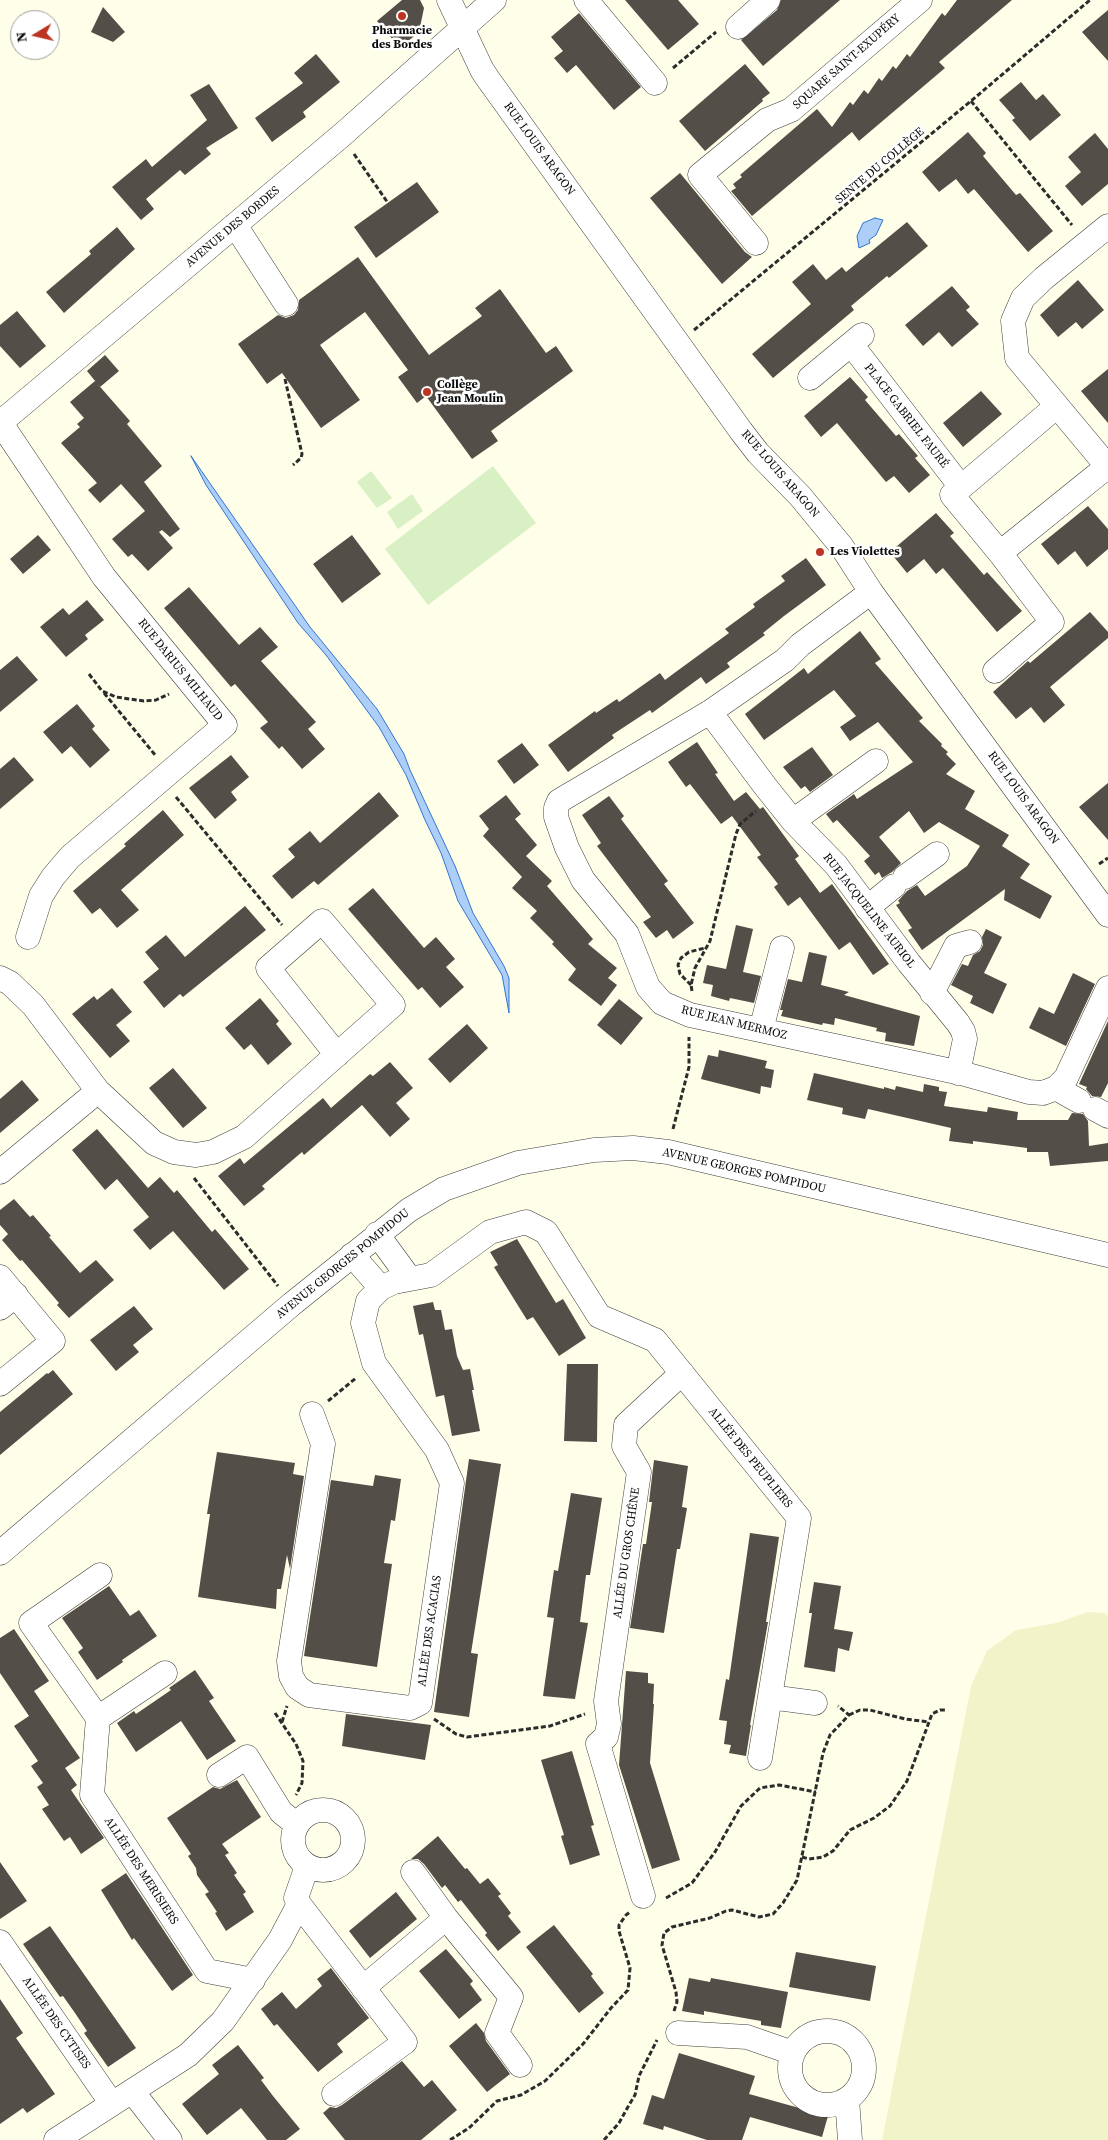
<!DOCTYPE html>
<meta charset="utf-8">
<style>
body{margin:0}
#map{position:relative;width:1108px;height:2140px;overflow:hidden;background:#fffee8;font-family:"Source Serif 4",serif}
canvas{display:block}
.north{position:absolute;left:10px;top:10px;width:50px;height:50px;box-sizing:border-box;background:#fff;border:1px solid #9d9d9d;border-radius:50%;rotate:261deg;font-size:14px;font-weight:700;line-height:20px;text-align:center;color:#0a0a0a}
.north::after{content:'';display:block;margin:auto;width:18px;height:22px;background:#bc3521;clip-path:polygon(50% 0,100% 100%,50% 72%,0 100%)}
</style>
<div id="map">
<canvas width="1108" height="2140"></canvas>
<div class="north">N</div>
</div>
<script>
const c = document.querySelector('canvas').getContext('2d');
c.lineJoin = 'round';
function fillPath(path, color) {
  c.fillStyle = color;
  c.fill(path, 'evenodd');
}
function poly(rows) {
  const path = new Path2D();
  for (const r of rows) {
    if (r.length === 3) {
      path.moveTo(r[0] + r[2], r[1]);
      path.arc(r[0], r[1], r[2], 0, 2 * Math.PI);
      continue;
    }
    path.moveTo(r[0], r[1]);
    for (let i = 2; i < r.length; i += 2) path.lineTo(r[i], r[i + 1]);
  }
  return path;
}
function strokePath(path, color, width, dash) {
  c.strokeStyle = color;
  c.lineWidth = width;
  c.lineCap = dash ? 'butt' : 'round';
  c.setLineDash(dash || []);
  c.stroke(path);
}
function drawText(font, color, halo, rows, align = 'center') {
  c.font = font + ' "Source Serif 4",serif';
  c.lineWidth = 5;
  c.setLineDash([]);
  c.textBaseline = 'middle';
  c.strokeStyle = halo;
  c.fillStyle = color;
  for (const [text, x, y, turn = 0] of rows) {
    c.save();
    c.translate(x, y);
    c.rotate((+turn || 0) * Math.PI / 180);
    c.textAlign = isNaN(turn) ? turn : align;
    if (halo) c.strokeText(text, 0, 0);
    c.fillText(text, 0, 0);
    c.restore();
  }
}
const farmland = poly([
 [1088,1612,1105,1613,1108,1616,1108,2140,882,2140,971,1686,987,1651,1016,1630,1057,1623]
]);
const pitch = poly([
 [493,466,536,523,428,605,385,549],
 [371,471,392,498,377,508,357,482],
 [412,494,423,511,398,529,387,512]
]);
const water = poly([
 [875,218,883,220,876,235,869,240,870,243,859,248,857,236,863,223,875,218],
 [191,456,310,627,377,709,404,754,410,770,455,866,473,913,504,966,509,978,509,1013,502,975,458,901,441,853,425,820,406,775,379,727,326,655,298,623,206,485,191,456]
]);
const building = poly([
 [402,0,420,0,424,8,419,32,400,48,377,21],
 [625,0,678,0,699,24,668,50],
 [781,0,840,0,763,66,741,40,777,10],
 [957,0,1012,0,939,62,945,68,859,141,852,132,752,216,731,191,736,188,733,184,742,177,740,175,817,109,832,127,850,102,853,105,864,90,868,94,879,78,882,81,893,66,896,69,907,54,910,57,942,13,945,16],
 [103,7,125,32,113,42,91,32],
 [1108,10,1108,61,1082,32],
 [579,13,641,87,614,110,576,65,567,73,554,58,563,51,551,37],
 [316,54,340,82,303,112,306,117,272,142,255,118,303,83,294,73],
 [745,64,770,93,762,99,763,101,705,151,679,121],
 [1021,82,1036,100,1043,94,1061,115,1030,141,1012,120,1015,118,999,100],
 [209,84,238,128,206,148,211,154,185,175,180,170,146,199,154,209,141,220,112,187,146,159,152,167,207,120,190,95],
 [968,132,986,153,983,156,1016,195,1020,193,1053,231,1028,252,974,189,968,194,956,179,939,192,922,172],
 [1095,133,1108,149,1108,184,1082,206,1065,186,1081,172,1068,157],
 [680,173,745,252,752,257,722,284,650,198],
 [417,182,439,212,376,258,354,227],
 [907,222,928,246,889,278,887,276,851,306,854,310,773,378,752,354,811,304,792,282,813,264,826,280,842,267,846,272],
 [117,227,135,249,64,313,46,292,91,254,89,251],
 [358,257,429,355,482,316,475,308,500,289,546,353,556,346,573,371,491,431,498,441,472,459,426,396,417,403,398,377,408,370,365,312,320,345,360,400,321,428,282,373,267,384,238,344,278,315,286,318,294,315,298,310,299,300],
 [1078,280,1104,310,1082,329,1076,322,1058,337,1040,315],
 [952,286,970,307,966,310,979,324,952,347,939,332,923,346,905,325],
 [17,311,46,346,20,368,0,346,0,325],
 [105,355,119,371,100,387,87,371],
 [1108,369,1108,423,1081,391],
 [850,377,868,397,865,400,896,436,899,434,918,456,915,458,930,475,909,493,894,476,886,482,837,423,821,437,804,416],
 [95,381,130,421,127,424,162,466,144,482,180,529,170,537,162,530,159,532,173,548,148,571,132,554,128,557,112,539,145,511,121,484,100,503,88,490,97,483,61,443,80,427,77,424,84,418,70,402],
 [981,391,1002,414,963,447,943,423],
 [1088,506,1108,529,1108,549,1087,567,1075,551,1058,565,1041,544],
 [936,513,954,533,950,536,984,575,987,572,1022,611,997,632,943,568,936,574,924,559,907,573,890,552],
 [38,535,51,550,23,574,10,559],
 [352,535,381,574,342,603,313,564],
 [806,558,826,585,784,616,763,633,765,635,727,663,730,667,706,684,701,677,652,713,650,710,612,735,614,738,568,772,548,745,595,711,596,713,617,699,619,702,660,673,665,680,673,674,729,633,725,629,755,607,753,604,785,581,781,576],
 [189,587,239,645,260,627,278,647,261,661,316,722,308,729,325,749,302,769,282,746,279,749,260,728,268,722,235,684,231,687,164,608],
 [87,600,104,620,85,635,88,639,66,657,40,627,63,608,69,615],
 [1090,612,1108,632,1108,638,1050,687,1065,705,1044,723,1031,707,1016,719,993,692,1028,661,1030,663],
 [860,631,881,659,875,663,923,718,919,721,942,744,941,746,948,752,946,754,956,764,946,774,975,791,965,809,1009,835,1002,846,1030,864,1020,878,1052,896,1040,919,1004,900,1005,889,922,950,908,930,912,928,896,905,900,903,898,901,907,891,917,885,925,896,967,866,980,846,939,822,924,833,909,811,879,837,901,863,892,872,882,878,879,872,875,875,864,861,870,856,837,820,833,823,826,814,854,794,857,799,913,762,878,722,850,741,840,727,856,716,834,690,764,740,745,714,804,668,808,674],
 [17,656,38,680,0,712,0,670],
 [77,704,95,726,92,729,110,750,90,768,71,746,62,754,43,732],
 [697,742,718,773,715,774,734,801,746,792,760,809,763,807,799,856,795,859,820,893,832,884,889,964,873,975,850,942,839,950,800,897,788,906,774,887,778,884,757,857,761,855,732,816,721,824,690,784,686,787,668,762],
 [522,743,539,765,514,784,497,761],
 [812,747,833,775,810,792,805,786,801,789,783,767],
 [231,755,249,777,231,792,237,800,215,819,189,788],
 [14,757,34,780,0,809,0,769],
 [1108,783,1108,840,1079,807],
 [379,792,399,816,318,885,314,881,292,899,272,876,295,857,288,849,310,831,320,843],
 [506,795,521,814,515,819,537,845,526,856,552,881,547,886,593,939,588,944,617,968,608,978,617,985,601,1006,568,980,576,969,552,944,554,942,530,918,537,911,512,888,522,877,483,836,489,829,479,816],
 [609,796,624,816,621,819,668,881,664,884,694,923,673,939,667,930,656,938,643,922,651,917,597,846,601,843,582,815],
 [163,810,184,835,121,890,139,910,117,928,100,908,92,914,73,891,126,846,124,844],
 [373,888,424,948,436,937,455,959,446,967,464,987,440,1008,422,987,418,990,348,909],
 [245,906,266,930,183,997,180,994,164,1008,143,982,159,969,145,952,166,935,185,957],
 [736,925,753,929,743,972,761,976,754,1003,730,998,729,1001,711,996,713,985,703,983,707,965,726,969],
 [986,929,1002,937,984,973,1007,984,993,1014,970,1003,973,996,951,985,962,964,968,966,973,955,980,951,983,945,982,937],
 [809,952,827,956,821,985,849,992,844,995,920,1016,914,1046,885,1041,886,1033,876,1031,877,1028,835,1018,834,1025,823,1023,822,1025,781,1016,783,1010,780,1010,788,979,802,982],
 [1073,973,1095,984,1066,1046,1029,1028,1039,1007,1054,1014],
 [112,988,132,1012,116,1025,130,1041,110,1058,72,1014,94,996,97,1000],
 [260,998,279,1021,276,1024,292,1044,268,1065,251,1044,244,1050,225,1028],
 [619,999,643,1018,621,1045,597,1025],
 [1108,1021,1108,1083,1101,1097,1092,1096,1086,1089,1087,1087,1079,1084],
 [467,1024,488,1048,450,1083,428,1059],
 [719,1050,767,1061,765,1068,774,1070,771,1088,761,1086,760,1094,701,1079,708,1055,718,1057],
 [390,1062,413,1088,396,1103,410,1119,390,1137,362,1105,304,1155,302,1152,262,1186,265,1189,244,1206,218,1176,240,1158,244,1164,323,1098,331,1108,370,1074,373,1076],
 [173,1068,207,1108,183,1128,149,1088],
 [814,1073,884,1089,884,1087,895,1090,896,1086,923,1092,924,1084,939,1087,939,1091,947,1092,944,1106,987,1112,988,1107,1018,1112,1017,1120,1068,1120,1072,1113,1083,1114,1088,1121,1089,1146,1108,1143,1108,1161,1050,1166,1048,1152,1027,1152,1027,1148,973,1141,973,1144,949,1141,951,1128,868,1109,865,1119,842,1114,843,1108,807,1100],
 [22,1080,39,1100,0,1133,0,1099],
 [97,1129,148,1188,160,1177,174,1193,177,1190,212,1232,215,1229,249,1269,224,1290,173,1231,150,1250,133,1230,149,1217,117,1179,105,1190,72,1150],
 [14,1199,30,1217,33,1215,51,1236,49,1237,80,1273,96,1260,114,1280,69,1318,57,1305,59,1303,22,1260,20,1261,2,1240,8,1234,0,1225,0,1210],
 [517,1239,556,1303,563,1299,586,1338,559,1356,533,1317,527,1320,494,1267,498,1265,490,1252],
 [433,1302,435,1310,441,1310,445,1330,452,1329,457,1356,463,1370,470,1369,474,1390,472,1390,480,1431,452,1436,444,1395,436,1397,423,1334,419,1335,413,1306],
 [134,1306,153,1329,133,1345,139,1352,116,1371,90,1340],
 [567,1364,598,1364,597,1442,564,1441],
 [53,1370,73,1394,0,1455,0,1412,47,1373,48,1374],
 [217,1452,295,1463,293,1474,304,1476,290,1569,287,1555,281,1589,277,1589,276,1609,198,1597,210,1514,207,1514],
 [469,1459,501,1464,471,1653,478,1654,469,1717,434,1712],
 [654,1460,688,1466,682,1507,687,1508,680,1549,677,1549,664,1633,630,1628,643,1544,646,1544,652,1502,649,1502],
 [375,1475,401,1479,395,1521,391,1520,384,1563,392,1564,377,1667,304,1656,331,1480,373,1486],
 [571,1493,602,1498,590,1575,586,1575,580,1622,588,1623,575,1699,543,1696,554,1618,547,1617,554,1570,558,1571],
 [750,1533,779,1537,766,1622,768,1622,750,1725,751,1725,746,1756,729,1753,731,1745,724,1744,727,1721,719,1720,726,1679,729,1680],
 [814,1582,841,1586,834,1629,853,1632,849,1651,838,1648,835,1672,804,1667,812,1613,809,1613],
 [109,1586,130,1616,139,1610,157,1636,122,1660,123,1662,97,1680,78,1652,83,1648,62,1618],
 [14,1629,49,1681,34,1691,80,1758,65,1768,77,1785,71,1790,104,1838,81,1854,70,1837,64,1841,42,1809,49,1805,37,1787,43,1783,31,1766,38,1761,14,1726,29,1716,0,1673,0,1638],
 [195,1670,214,1698,209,1701,236,1741,207,1760,181,1721,136,1752,117,1723,134,1711,136,1714,171,1690,169,1688],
 [626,1671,648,1673,648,1683,654,1684,653,1704,654,1704,650,1763,680,1860,652,1869,619,1765],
 [346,1714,431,1725,425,1760,342,1746],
 [572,1751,594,1825,591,1826,600,1855,570,1865,561,1836,564,1835,541,1760],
 [237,1780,261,1817,222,1844,229,1853,225,1855,237,1873,234,1875,246,1892,243,1894,254,1912,226,1931,215,1913,217,1912,205,1894,209,1892,197,1875,196,1868,188,1856,191,1854,167,1818,213,1787,220,1789],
 [438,1836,465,1869,467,1868,480,1884,488,1878,501,1894,498,1896,511,1913,508,1916,521,1932,498,1951,485,1935,487,1933,461,1900,458,1902,445,1885,442,1888,424,1864,418,1859,411,1859],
 [0,1862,27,1901,0,1919],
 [126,1873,193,1975,172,1991,134,1938,132,1940,101,1890],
 [396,1892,417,1919,370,1958,349,1931],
 [554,1925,593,1974,591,1976,604,1993,579,2013,526,1947],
 [50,1926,136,2048,108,2067,84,2033,87,2031,75,2013,63,1996,60,1997,23,1944],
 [446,1949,473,1981,470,1984,482,2000,459,2019,419,1971],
 [796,1952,876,1966,870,2001,789,1987],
 [331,1968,369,2018,337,2044,343,2052,318,2072,277,2024,274,2026,261,2009,282,1992,296,2009,322,1986,317,1979],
 [689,1978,710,1982,711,1978,788,1992,781,2028,761,2025,761,2021,704,2011,704,2015,682,2011],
 [0,1999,23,2033,16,2038,55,2094,27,2113,23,2108,0,2124],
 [476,2023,484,2033,486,2041,510,2074,487,2092,449,2046],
 [238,2045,264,2078,261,2080,273,2096,300,2129,286,2140,267,2140,241,2108,207,2135,182,2104,219,2074,212,2065],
 [679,2053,755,2076,749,2094,828,2116,822,2137,750,2117,742,2140,707,2140,664,2126,663,2130,643,2124,652,2095,664,2099],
 [402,2061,424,2087,432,2080,457,2110,421,2140,345,2140,323,2113,330,2107,336,2108,342,2105]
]);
const path = poly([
 [673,68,716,32],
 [971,101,1072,225],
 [354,154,388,203],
 [694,330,971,101,1090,0],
 [285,379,302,454,301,458,293,465],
 [89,674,102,691,116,697,144,701,156,700,169,694],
 [104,693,156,756],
 [176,797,282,925],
 [1099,864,1108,858],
 [691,985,680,974,678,965,681,958,689,952,705,948],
 [692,991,691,985,695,968,710,941,736,834,740,824,756,811],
 [673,1129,689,1067,689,1037],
 [194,1178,278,1286],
 [328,1401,356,1378],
 [275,1713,296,1744,303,1761,302,1783,296,1795],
 [849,1715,860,1710,870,1710,905,1719,929,1722],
 [434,1719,456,1734,467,1737,550,1726,585,1714],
 [282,1722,287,1706],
 [802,1857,809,1859,823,1857,833,1851,850,1830,874,1818,890,1806,907,1781,932,1714,940,1710,946,1710],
 [666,1898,692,1883,715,1852,741,1806,760,1788,779,1785,816,1792],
 [674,2011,677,2002,676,1992,662,1945,664,1933,672,1927,710,1918,726,1911,732,1910,759,1917,773,1914,783,1903,797,1880,823,1753,830,1735,849,1715,838,1706],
 [450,2140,469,2128,497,2101,521,2095,545,2081,583,2044,611,2008,628,1990,630,1968,619,1931,619,1925,626,1915,630,1912],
 [604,2140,619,2123,629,2105,635,2095,639,2076,657,2040]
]);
const minor = poly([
 [449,0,482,70,488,79,741,431,758,453,800,496,842,547,871,592,1108,915],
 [586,0,655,83],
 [738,27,768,0],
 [235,225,286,304],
 [1108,226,1044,278,1023,298,1013,321,1017,358,1108,467],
 [756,243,700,175,767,120,791,110,920,0],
 [851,344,961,487],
 [810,378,862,335],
 [1057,406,952,495,1000,553,1108,466],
 [0,422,104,577,225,725,70,857,53,877,41,896,28,937],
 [0,423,342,135,494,0],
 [871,592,800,645,785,660,710,712,559,801,556,808,556,817,567,848,583,880,627,934,648,987,662,1003,690,1015,961,1073,1029,1092,1043,1093,1056,1088,1066,1078,1108,988],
 [995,671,1052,622,1000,553],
 [710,712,765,786,793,821,836,865,909,963,958,1023,963,1031,965,1039,958,1073],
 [793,821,876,761],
 [905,877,937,854],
 [867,908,894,886],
 [0,978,10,983,33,1005,98,1091,154,1143,174,1152,196,1155,213,1152,244,1137,393,1005,322,921,268,968,337,1055],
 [932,993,956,946,970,942],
 [761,1030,782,948],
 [1056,1088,1079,1101],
 [1095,1109,1108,1116],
 [0,1172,98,1091],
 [377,1234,410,1279],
 [352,1255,381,1288],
 [0,1277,53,1341,0,1384],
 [0,1308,16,1295],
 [312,1414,323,1444,289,1661,291,1676,297,1687,309,1695,410,1708,420,1703,452,1483,437,1450,374,1363,363,1323,368,1301,381,1288,394,1282,431,1275,490,1232,526,1222,546,1232,599,1316,655,1340,799,1518,760,1758],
 [0,1553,292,1304,409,1210,444,1189,518,1163,594,1150,633,1148,668,1152,1108,1255],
 [100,1575,31,1623,98,1718,92,1795,207,1971,253,1980],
 [770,1697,815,1703],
 [98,1718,165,1673],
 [219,1775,247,1757,281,1812,297,1825],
 [323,1840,30],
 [413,1872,446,1918,511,1997,497,2033,520,2065],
 [643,1896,598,1744,606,1737,609,1724,606,1701,639,1472,624,1446,626,1425,682,1373],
 [299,1904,405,2042,334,2094],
 [0,1942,112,2104],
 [363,1988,446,1918],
 [827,2068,37],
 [678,2033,747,2037,793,2053],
 [132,2091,170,2140],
 [847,2099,850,2140],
 [56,2140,188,2055,223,2021,280,1940,299,1904,296,1898,307,1866]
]);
const markers = [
 [402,16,5,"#bc3521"],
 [427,392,5,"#bc3521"],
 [820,552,5,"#bc3521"]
];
const poiNames = [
 ["Pharmacie",402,31,"center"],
 ["des Bordes",402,45,"center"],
 ["Collège",437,385],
 ["Jean Moulin",437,399],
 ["Les Violettes",830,552]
];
const streetNames = [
 ["SQUARE SAINT-EXUPÉRY",847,62,-41],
 ["RUE LOUIS ARAGON",539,149,54],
 ["SENTE DU COLLÈGE",880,166,-40],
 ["AVENUE DES BORDES",233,227,-40],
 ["PLACE GABRIEL FAURÉ",906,416,52],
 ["RUE LOUIS ARAGON",780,474,49],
 ["RUE DARIUS MILHAUD",180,670,51],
 ["RUE LOUIS ARAGON",1023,798,54],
 ["RUE JACQUELINE AURIOL",869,911,52],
 ["RUE JEAN MERMOZ",734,1023,14],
 ["AVENUE GEORGES POMPIDOU",744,1171,13],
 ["AVENUE GEORGES POMPIDOU",343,1264,-39],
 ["ALLÉE DES PEUPLIERS",750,1458,51],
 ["ALLÉE DU GROS CHÊNE",627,1553,-82],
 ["ALLÉE DES ACACIAS",430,1631,-82],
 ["ALLÉE DES MERISIERS",141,1871,57],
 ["ALLÉE DES CYTISES",56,2023,55]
];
fillPath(farmland, '#f1f4c8');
fillPath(pitch, '#d9f0c4');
fillPath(water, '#accef7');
strokePath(water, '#3275cf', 1);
fillPath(building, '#534e47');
strokePath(minor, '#3d3d3d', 25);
strokePath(path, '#2c2c2c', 3, [5, 2.5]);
strokePath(minor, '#fff', 24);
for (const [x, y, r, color] of markers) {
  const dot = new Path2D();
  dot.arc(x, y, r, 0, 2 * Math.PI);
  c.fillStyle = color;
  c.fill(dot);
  strokePath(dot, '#fff', 2);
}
drawText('bold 12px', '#0a0a0a', '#fff', poiNames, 'left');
drawText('12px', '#0a0a0a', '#fff', streetNames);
</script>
